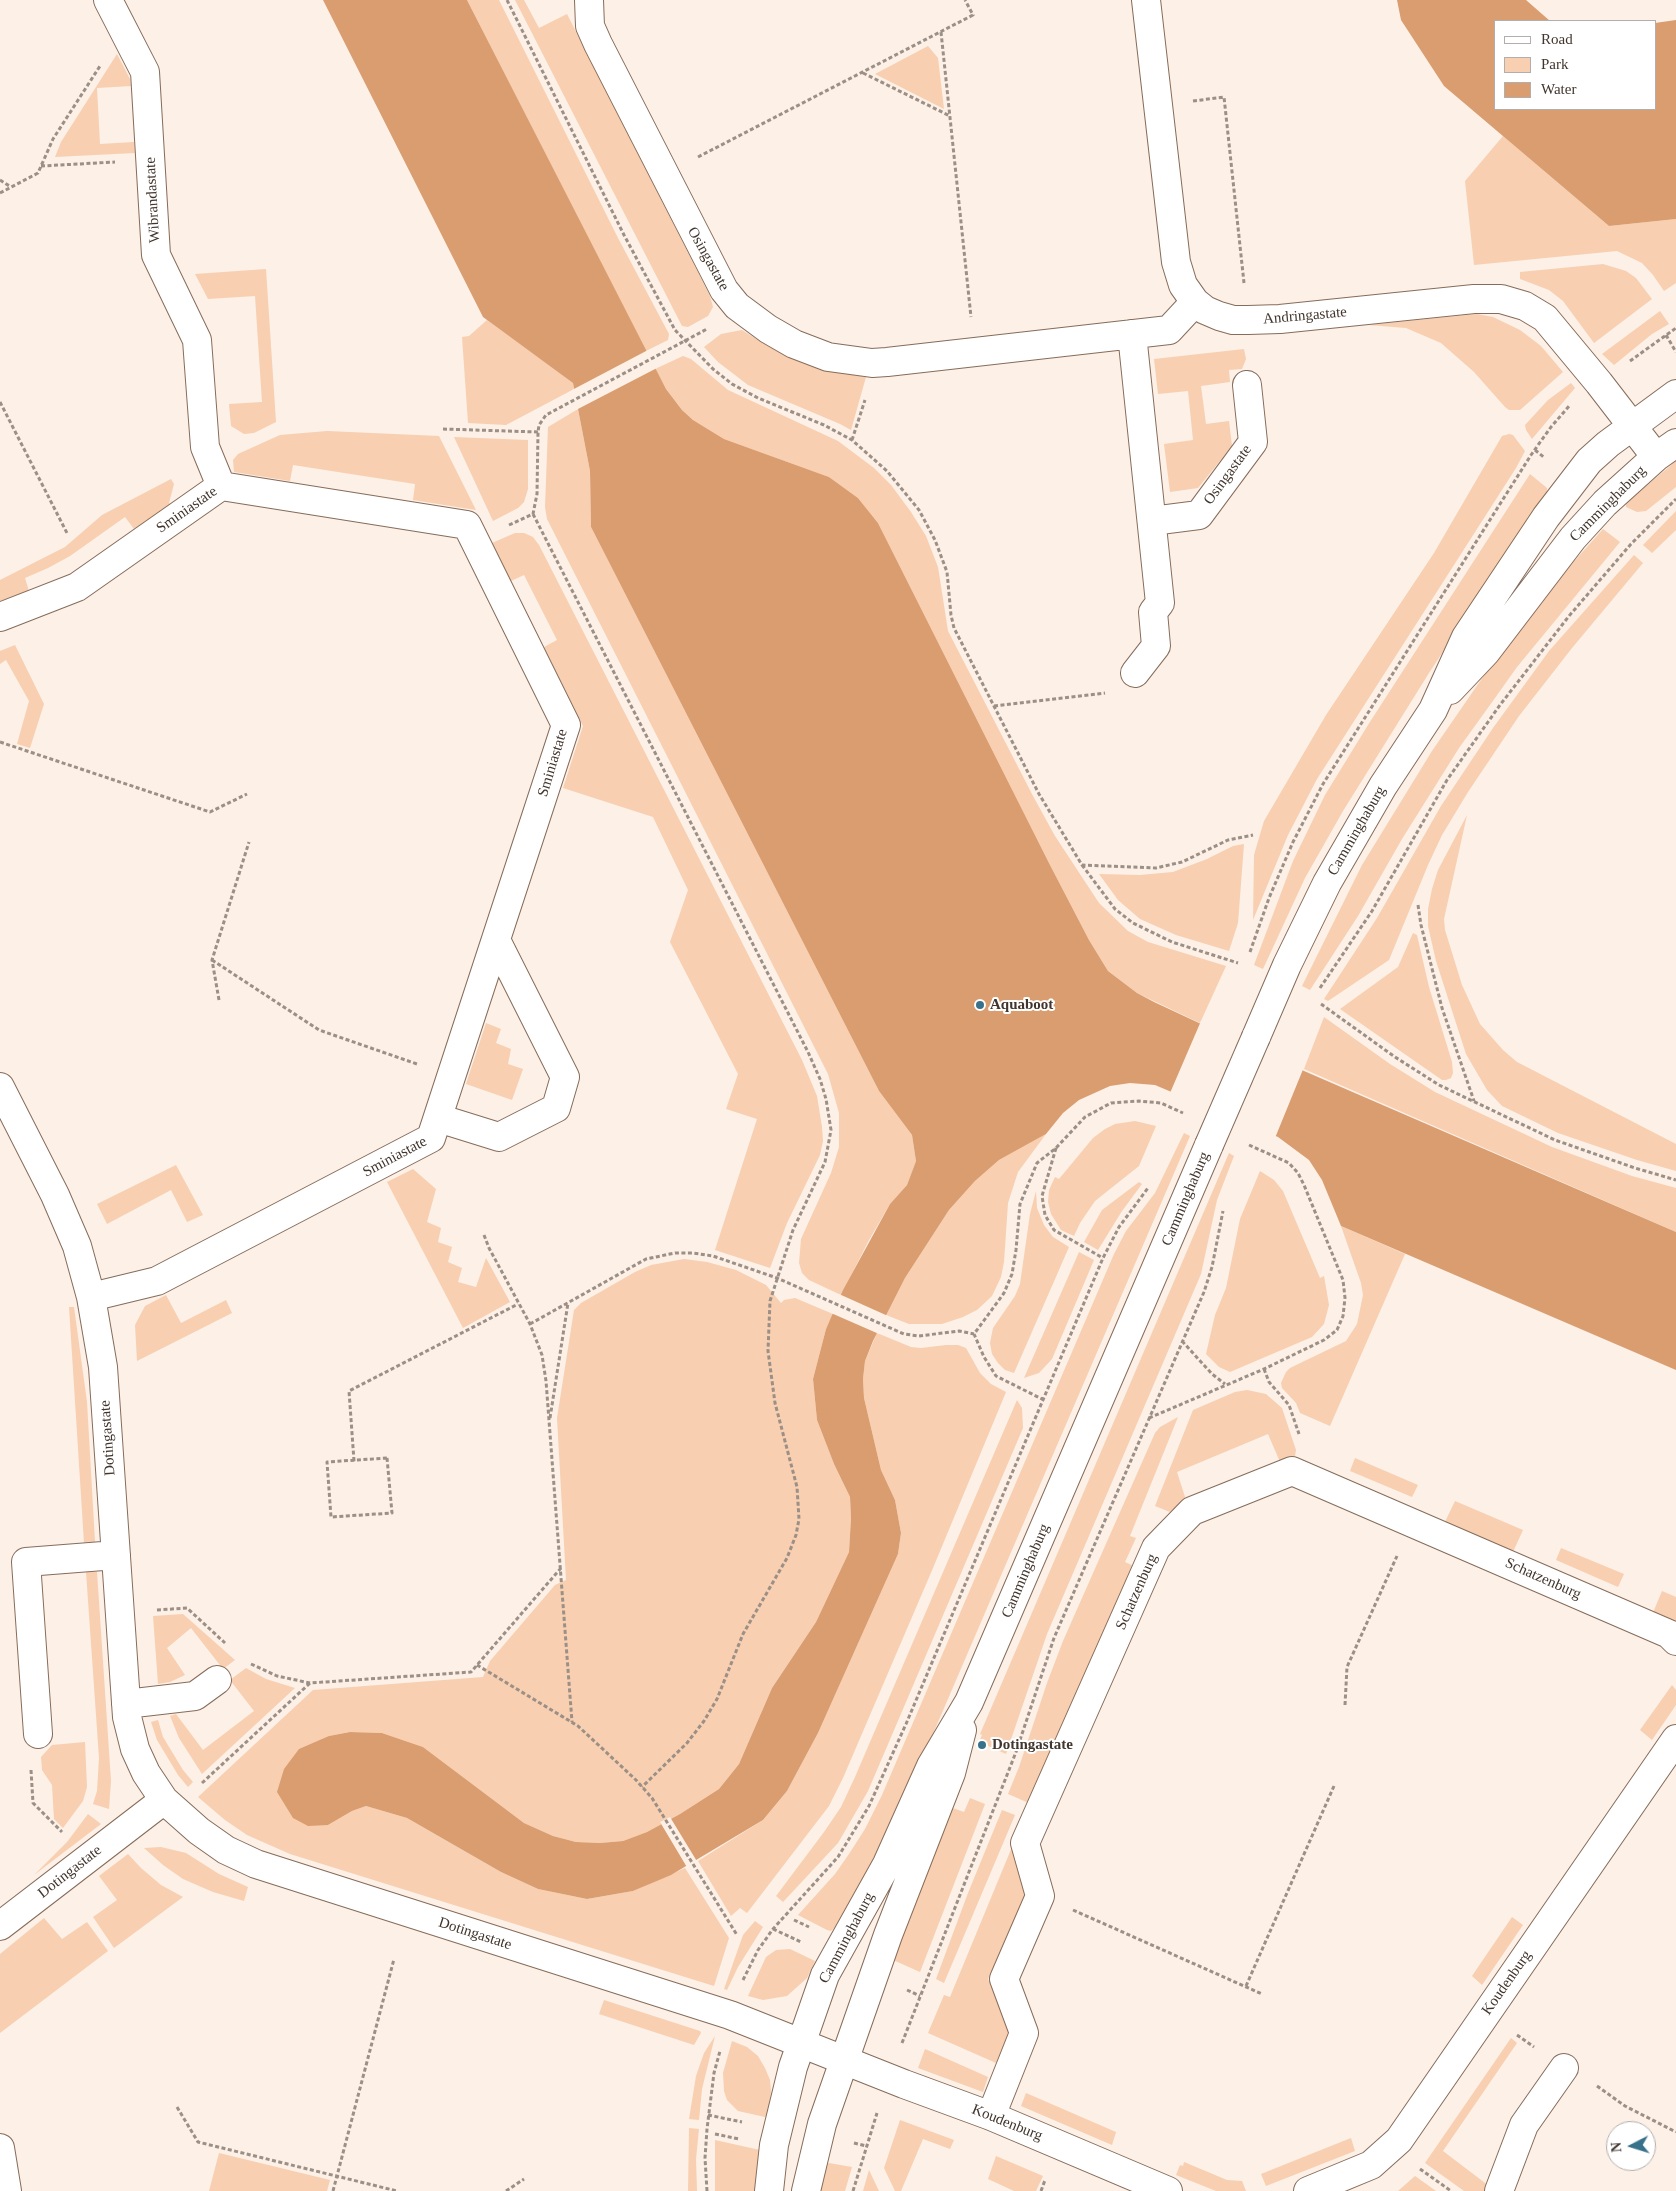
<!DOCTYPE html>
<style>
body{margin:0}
#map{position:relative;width:1676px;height:2191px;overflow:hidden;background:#fcf0e7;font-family:Georgia,serif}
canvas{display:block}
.legend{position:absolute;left:1494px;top:20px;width:162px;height:90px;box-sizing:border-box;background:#fff;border:1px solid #b3aeab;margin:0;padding:6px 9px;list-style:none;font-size:15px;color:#41352d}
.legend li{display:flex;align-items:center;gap:10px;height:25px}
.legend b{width:25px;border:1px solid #b3aeab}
.north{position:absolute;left:1606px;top:2121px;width:50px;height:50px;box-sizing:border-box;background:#fff;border:1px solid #b3aeab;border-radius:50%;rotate:265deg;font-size:14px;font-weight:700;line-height:20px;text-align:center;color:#41352d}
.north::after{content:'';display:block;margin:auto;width:18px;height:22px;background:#38718a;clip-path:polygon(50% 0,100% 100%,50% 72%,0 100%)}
</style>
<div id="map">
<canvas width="1676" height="2191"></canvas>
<ul class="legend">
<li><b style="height:6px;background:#fff"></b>Road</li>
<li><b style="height:14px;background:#f8cfb0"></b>Park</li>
<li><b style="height:14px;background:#d99d70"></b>Water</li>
</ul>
<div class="north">N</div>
</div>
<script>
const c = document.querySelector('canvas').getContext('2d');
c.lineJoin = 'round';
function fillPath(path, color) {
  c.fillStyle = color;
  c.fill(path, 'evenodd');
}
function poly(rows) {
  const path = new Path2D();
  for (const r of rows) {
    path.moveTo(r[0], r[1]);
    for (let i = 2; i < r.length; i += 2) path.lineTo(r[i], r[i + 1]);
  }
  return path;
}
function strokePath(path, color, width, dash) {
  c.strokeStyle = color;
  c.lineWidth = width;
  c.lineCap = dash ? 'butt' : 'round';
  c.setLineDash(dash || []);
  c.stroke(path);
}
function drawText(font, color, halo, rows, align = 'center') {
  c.font = font + ' Georgia,serif';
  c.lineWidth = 4;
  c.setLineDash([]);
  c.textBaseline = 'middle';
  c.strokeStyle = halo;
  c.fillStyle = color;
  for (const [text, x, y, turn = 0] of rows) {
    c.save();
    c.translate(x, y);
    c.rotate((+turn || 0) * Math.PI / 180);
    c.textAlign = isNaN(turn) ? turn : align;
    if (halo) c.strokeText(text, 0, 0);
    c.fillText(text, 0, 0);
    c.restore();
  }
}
const green = poly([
 [467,0,499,0,618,238,669,334,668,340,646,351],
 [515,0,524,0,539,28,567,14,710,296,713,307,708,316,688,327,682,326],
 [928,46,938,58,944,109,875,74],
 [117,54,130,79,131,86,97,88,100,144,134,142,135,153,55,157,61,142],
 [1503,136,1609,226,1676,219,1676,283,1664,291,1653,275,1642,263,1617,251,1474,265,1465,181],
 [1603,264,1626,271,1636,278,1652,299,1594,343,1563,301,1549,290,1520,279,1520,272],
 [266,269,276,422,254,433,244,434,231,426,229,404,262,402,255,296,208,299,195,274],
 [1660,311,1669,324,1652,334,1614,365,1602,354],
 [1477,314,1493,317,1520,330,1541,346,1563,372,1520,410,1509,410,1505,407,1474,372,1441,343,1406,328,1368,325],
 [487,320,556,370,573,383,574,389,506,425,468,423,462,337,469,336],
 [742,330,766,345,802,363,825,370,866,377,851,430,840,424,748,385,718,362,704,347,721,334],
 [1244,349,1246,359,1242,369,1229,370,1230,382,1201,386,1206,424,1229,421,1232,446,1198,488,1170,492,1164,444,1193,440,1188,391,1158,394,1154,359],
 [683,356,691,359,728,390,838,441,874,468,891,485,911,512,926,536,938,567,948,631,1033,796,1055,836,1099,903,1128,931,1148,942,1226,966,1200,1023,1137,993,1108,971,1089,940,1050,865,878,523,858,498,829,477,724,439,693,420,682,410,666,389,655,369],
 [1571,383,1575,388,1532,439,1526,430,1525,425,1548,400],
 [578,409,590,471,591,527,879,1091,912,1135,916,1161,907,1185,890,1204,869,1240,841,1295,809,1280,802,1273,799,1263,801,1239,831,1173,839,1147,839,1113,828,1074,547,519,545,507,548,427],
 [327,431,439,436,476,510,413,500,415,484,293,465,290,481,234,472,233,460,238,454,280,435],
 [1509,434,1513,435,1525,451,1516,468,1317,779,1288,835,1253,920,1254,855,1264,821,1326,715,1434,553,1502,436],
 [454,437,528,440,528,489,524,502,518,508,493,521],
 [1676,461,1676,487,1646,511,1637,512,1626,507,1626,503],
 [1530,474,1547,488,1547,493,1429,673,1343,811,1305,878,1263,969,1254,965,1293,861,1325,795,1368,725],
 [171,479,174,484,169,503,170,504,134,529,125,517,70,556,48,568,25,578,29,591,0,601,0,580,65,547,102,515],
 [1676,511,1676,530,1652,553,1643,545],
 [1603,529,1620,542,1517,667,1495,698,1459,748,1402,839,1358,916,1310,990,1302,986,1362,865,1432,751,1494,661,1561,576],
 [515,533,524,533,533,537,539,545,802,1060,817,1096,822,1127,823,1141,820,1155,787,1223,770,1268,715,1250,757,1119,726,1109,738,1074,670,942,688,890,653,817,563,788,583,726,544,647,557,640,524,575,511,581,492,543],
 [1634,555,1643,563,1572,648,1519,716,1468,792,1442,835,1428,865,1389,960,1328,1001,1324,999,1377,918,1441,806,1493,728,1549,651],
 [15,645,44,704,30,748,17,744,29,701,6,660,0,664,0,651],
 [1467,815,1444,919,1445,930,1462,985,1480,1024,1503,1050,1517,1062,1676,1144,1676,1171,1637,1160,1558,1133,1502,1106,1487,1090,1466,1054,1436,961,1428,926,1428,909,1432,889,1438,870],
 [1244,844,1238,923,1229,951,1176,935,1140,919,1118,900,1099,874,1140,875,1173,872,1207,859,1233,846],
 [1413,933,1417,935,1429,987,1452,1062,1453,1073,1451,1078,1446,1080,1442,1080,1340,1009,1398,967],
 [1324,1017,1390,1064,1435,1092,1552,1147,1632,1176,1676,1188,1676,1232,1304,1069],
 [486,1023,501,1029,496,1043,511,1049,508,1064,523,1069,512,1100,466,1084],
 [1135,1121,1156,1126,1139,1166,1095,1201,1080,1223,1074,1236,1061,1230,1051,1214,1048,1202,1049,1190,1055,1177,1059,1179,1093,1138,1105,1129,1115,1124],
 [1184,1133,1190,1136,926,1750,892,1826,862,1883,834,1928,831,1931,827,1930,798,1915,835,1874,849,1854,865,1829,882,1795,1114,1254,1126,1231,1155,1193],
 [1046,1134,1018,1172,1008,1203,1004,1262,1001,1277,992,1296,977,1310,963,1317,942,1324,909,1324,886,1315,905,1278,949,1210,975,1181,999,1160],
 [1229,1153,1234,1156,1217,1200,1201,1274,1047,1634,1006,1754,979,1742,982,1735,980,1734],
 [176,1165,203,1215,187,1222,171,1190,107,1224,97,1204],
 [413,1169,436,1189,427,1222,441,1228,438,1242,452,1247,448,1262,462,1268,458,1282,476,1287,486,1258,510,1302,463,1328,387,1182],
 [1260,1171,1274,1180,1283,1191,1320,1278,1324,1276,1329,1305,1324,1324,1312,1337,1230,1372,1219,1367,1206,1354,1215,1315,1226,1288,1240,1219],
 [1139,1182,1142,1184,1122,1211,1098,1250,1084,1242,1102,1210],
 [1036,1191,1037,1208,1044,1225,1053,1237,1069,1247,1014,1373,1005,1370,998,1363,992,1354,990,1343,993,1328,1015,1296,1020,1284,1030,1214],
 [1341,1226,1405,1254,1330,1426,1300,1413,1296,1403,1282,1388,1281,1383,1286,1372,1290,1368,1346,1341,1357,1324,1363,1295,1361,1283],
 [1079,1252,1094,1260,1052,1359,1039,1373,1024,1378],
 [684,1259,707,1262,736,1270,766,1285,781,1303,784,1300,795,1298,833,1314,826,1329,813,1379,817,1420,834,1464,850,1497,851,1518,849,1552,816,1622,772,1688,739,1764,719,1789,680,1814,647,1832,623,1841,600,1843,576,1842,553,1836,524,1823,423,1747,382,1733,350,1732,329,1736,328,1825,352,1811,366,1806,407,1818,501,1872,538,1889,587,1899,633,1891,685,1868,729,1938,714,1986,290,1854,247,1835,225,1820,198,1797,313,1690,483,1677,490,1661,555,1585,566,1580,557,1418,574,1310,581,1303,635,1272,651,1265],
 [166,1295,181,1323,226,1300,232,1313,137,1361,135,1325,145,1306],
 [69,1307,74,1307,87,1402,95,1542,84,1543],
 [877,1333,911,1347,921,1348,946,1345,958,1345,966,1348,980,1373,991,1384,1006,1392,933,1568,843,1778,829,1806,747,1913,740,1908,731,1916,698,1861,763,1820,787,1791,818,1733,898,1554,901,1533,895,1500,881,1470,864,1398,863,1379,865,1361],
 [1247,1390,1266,1394,1282,1408,1296,1450,1295,1456,1280,1462,1268,1434,1177,1472,1186,1500,1170,1512,1155,1506,1193,1410,1235,1392],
 [1017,1400,1022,1408,1023,1428,868,1791,838,1843,783,1902,776,1896,824,1832,841,1807,855,1777],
 [1178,1417,1130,1536,1136,1538,1125,1562,1136,1567,1031,1804,1008,1794,1019,1767,1047,1683,1063,1641,1155,1433,1160,1427],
 [1355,1458,1418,1485,1412,1497,1350,1471],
 [1455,1501,1523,1530,1512,1554,1444,1524],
 [1561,1548,1624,1574,1618,1587,1556,1560],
 [86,1572,97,1572,111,1781,109,1809,93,1804,97,1791,99,1758],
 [1662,1591,1676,1597,1676,1626,1652,1615],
 [183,1614,235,1660,223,1669,191,1628,167,1648,185,1675,170,1682,158,1684,153,1616],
 [246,1668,266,1679,295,1688,202,1774,179,1738,170,1716,176,1714,203,1750,254,1711,230,1680],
 [1672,1685,1676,1690,1676,1705,1652,1740,1640,1730],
 [158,1720,163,1737,183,1770,193,1782,188,1787,178,1775,157,1740,151,1722],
 [85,1742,87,1787,83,1801,63,1828,54,1819,52,1785,42,1770,41,1757,52,1745],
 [970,1798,985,1804,920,1972,893,1960,950,1807,964,1812],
 [1002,1810,1015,1815,944,1983,936,1979,968,1893],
 [88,1814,101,1824,34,1875,67,1842],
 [161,1847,186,1853,219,1874,248,1887,244,1901,213,1892,183,1879,163,1865,144,1848],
 [1012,1847,1026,1894,988,1979,1009,2032,996,2063,928,2033,944,1995,950,1997],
 [128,1854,141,1868,161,1885,183,1897,114,1948,93,1917,117,1900,99,1876],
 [1512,1917,1523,1925,1482,1985,1472,1976],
 [44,1918,62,1939,87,1922,108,1951,0,2033,0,1954],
 [755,1921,763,1927,738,1967,727,1990,724,1989,743,1935],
 [790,1949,815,1961,807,1978,787,1996,763,2000,748,1996,766,1957,776,1950],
 [604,2000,700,2031,701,2033,694,2045,599,2014],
 [715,2036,702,2089,699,2120,689,2119,696,2076,704,2053],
 [1511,2038,1517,2043,1443,2151,1489,2186,1487,2191,1464,2191,1425,2163],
 [732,2041,747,2047,758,2056,765,2068,770,2080,771,2092,768,2115,765,2117,738,2111,727,2100,724,2091,723,2073],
 [925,2049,988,2077,983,2092,918,2068],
 [1026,2093,1116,2132,1112,2145,1021,2106],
 [900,2120,954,2140,950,2149,923,2139,901,2191,895,2191,884,2168],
 [689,2128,699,2129,696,2159,697,2191,688,2191],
 [1351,2138,1355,2151,1266,2186,1261,2174],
 [715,2140,760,2150,757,2191,715,2191],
 [219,2153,330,2180,327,2191,209,2191],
 [996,2156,1043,2176,1036,2191,1014,2191,988,2179],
 [1184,2162,1227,2180,1242,2181,1246,2191,1216,2191,1176,2175,1180,2165,1183,2166],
 [829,2163,852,2167,845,2191,820,2191,827,2164],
 [869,2170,879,2191,863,2191],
 [1415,2176,1436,2191,1398,2191]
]);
const water = poly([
 [323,0,467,0,666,389,682,410,693,420,724,439,829,477,858,498,878,523,1050,865,1089,940,1108,971,1137,993,1154,1002,1274,1058,1676,1232,1676,1370,1341,1226,1322,1180,1309,1160,1278,1137,1155,1085,1130,1083,1110,1086,1079,1100,1063,1113,1046,1134,999,1160,975,1181,949,1210,905,1278,873,1341,865,1361,863,1379,864,1398,881,1470,895,1500,901,1533,898,1554,818,1733,787,1791,763,1820,671,1875,633,1891,587,1899,538,1889,501,1872,407,1818,366,1806,352,1811,328,1825,308,1826,293,1818,277,1792,284,1769,299,1749,329,1736,350,1732,382,1733,423,1747,524,1823,553,1836,576,1842,600,1843,623,1841,647,1832,680,1814,719,1789,739,1764,772,1688,816,1622,849,1552,851,1518,850,1497,834,1464,817,1420,813,1379,826,1329,843,1290,890,1204,907,1185,916,1161,912,1135,879,1091,591,527,590,471,573,383,483,317],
 [1397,0,1526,0,1550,21,1495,21,1495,109,1655,109,1655,23,1676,20,1676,219,1609,226,1444,86,1401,20]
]);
const pier = poly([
 [648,350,657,368,576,410,572,390],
 [1201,1021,1275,1056,1304,1067,1275,1138,1170,1093],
 [839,1294,888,1316,879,1334,831,1313],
 [670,1817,698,1863,688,1869,660,1822]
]);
const path = poly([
 [507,0,624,235,675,330,713,369,732,384,758,398,824,425,852,440,887,471,919,510,935,540,947,572,951,615,954,628,1039,794,1082,865,1156,868,1182,862,1228,840,1253,835],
 [941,32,971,317],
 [863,73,950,116],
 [1193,101,1224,97,1244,283],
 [698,157,973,15,965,0],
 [41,166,115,162],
 [0,180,11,187],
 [0,193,38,173,53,139,100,66],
 [1666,335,1676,352],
 [1630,361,1676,328],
 [0,402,68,535],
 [443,429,538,432],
 [852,440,865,400],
 [1535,450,1545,458],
 [533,514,808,1052,820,1079,826,1099,831,1130,825,1162,793,1230,770,1301,768,1351,775,1403,797,1487,799,1519,796,1535,787,1558,743,1634,717,1699,704,1721,687,1743,642,1787],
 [509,525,533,514,537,494,538,432,539,425,546,415,707,329],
 [994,706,1105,693],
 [0,742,210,812,247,794],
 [1082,865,1115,909,1133,923,1172,942,1238,963],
 [1418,905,1421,925,1442,1008,1474,1101],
 [1250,952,1269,898,1293,842,1323,784,1531,455,1551,427,1570,405],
 [212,960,319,1030,417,1064],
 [1320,988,1372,911,1447,780,1500,705,1569,616,1631,544,1676,499],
 [219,1000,212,960,249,842],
 [1321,1004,1395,1057,1439,1085,1555,1140,1635,1168,1676,1180],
 [1056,1148,1042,1196,1045,1215,1054,1230,1103,1258],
 [484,1235,489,1248,530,1324,542,1355,546,1381,572,1722],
 [530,1324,646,1259,675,1253,693,1253,713,1256,777,1278,904,1334,919,1336,959,1331,974,1334],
 [1182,1341,1212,1374,1225,1384],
 [1264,1369,1269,1382,1289,1405,1299,1434],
 [1044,1400,996,1376,984,1357,974,1334,1004,1293,1012,1274,1016,1250,1020,1204,1037,1163,1056,1148,1085,1117,1111,1103,1139,1101,1161,1103,1183,1113],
 [550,1418,568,1303],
 [1149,1418,1264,1369,1324,1340,1337,1330,1343,1316,1345,1298,1343,1280,1304,1185,1298,1173,1289,1163,1249,1145],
 [387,1458,392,1513,331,1517,327,1462,387,1458],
 [354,1461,349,1391,518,1304],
 [157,1610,187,1608,225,1643],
 [251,1664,277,1676,310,1683,471,1672,561,1568],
 [477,1665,578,1726,636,1780,652,1798,737,1935],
 [1345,1705,1347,1667,1397,1556],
 [31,1770,33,1803,62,1832],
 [202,1783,310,1683],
 [1073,1910,1262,1994],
 [794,1920,809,1927],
 [773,1929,801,1942],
 [743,1980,758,1950,773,1929,838,1857,869,1806,906,1724,1103,1258,1119,1227,1148,1188],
 [1246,1986,1334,1786],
 [907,1990,920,1996],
 [1517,2035,1534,2047],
 [902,2043,1016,1752,1054,1638,1204,1292,1212,1267,1223,1211],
 [1597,2086,1625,2106,1676,2132],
 [177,2107,198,2142,397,2191],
 [708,2115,742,2122],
 [715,2134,739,2139],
 [854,2143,866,2146],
 [1420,2169,1451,2191],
 [333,2191,394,1959],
 [506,2191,524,2179],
 [707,2191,705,2158,707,2129,714,2073,720,2051],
 [853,2191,877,2113],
 [1041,2191,1045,2180]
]);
const minor = poly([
 [108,0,145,72,156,255,197,340,205,447,221,486],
 [589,0,590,26,598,44,724,290,737,306,768,329,794,344,828,357,872,363,887,362,1169,330,1195,302],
 [1146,0,1176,262,1183,285,1195,302,1205,310,1219,316,1233,320,1248,320,1280,319,1474,299,1501,299,1525,306,1545,318,1599,383,1656,457],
 [1132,334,1160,603,1153,612,1156,646,1135,673],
 [1152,521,1199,515,1253,442,1247,385],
 [0,617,77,587,221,486,467,525,566,725,431,1138,157,1281,91,1297],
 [1450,690,1486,652,1573,538,1605,503,1656,457,1676,443],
 [1256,1037,1287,965,1327,883,1383,786,1433,710,1466,637,1546,517,1589,461,1608,444,1676,394],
 [0,1087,55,1195,77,1246,91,1297,103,1367,127,1717,135,1749,146,1773,164,1800,0,1926],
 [438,1118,499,1137,556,1108,565,1077,496,940],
 [126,1704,195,1696,217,1680],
 [38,1734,26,1562,116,1555],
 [164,1800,199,1831,226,1850,256,1864,730,2015,904,2084,991,2116,1168,2191],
 [991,2116,1024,2033,1004,1979,1040,1896,1025,1843,1156,1548,1192,1511,1292,1471,1669,1634,1676,1641],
 [0,2148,7,2191],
 [769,2191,774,2145,793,2067,825,1975,887,1864,931,1766,969,1702,1209,1145],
 [806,2191,822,2124,888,1935,951,1773,962,1730],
 [1308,2191,1371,2165,1399,2140,1676,1739],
 [1499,2191,1524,2125,1564,2068]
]);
const minorBridge = poly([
 [1209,1145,1256,1037]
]);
const markers = [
 [980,1005,5,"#38718a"],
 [982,1745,5,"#38718a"]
];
const streetNames = [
 ["Wibrandastate",153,200,-93],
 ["Osingastate",708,259,61],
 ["Andringastate",1305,316,-5],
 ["Osingastate",1228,475,-54],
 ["Camminghaburg",1608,504,-45],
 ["Sminiastate",187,510,-35],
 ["Sminiastate",553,763,-73],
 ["Camminghaburg",1357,831,-60],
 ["Sminiastate",395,1157,-28],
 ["Camminghaburg",1186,1199,-67],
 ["Dotingastate",108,1438,-94],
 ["Camminghaburg",1026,1571,-67],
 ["Schatzenburg",1543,1579,24],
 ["Schatzenburg",1137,1592,-66],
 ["Dotingastate",70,1872,-38],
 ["Dotingastate",475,1934,18],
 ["Camminghaburg",847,1938,-62],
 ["Koudenburg",1507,1983,-55],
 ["Koudenburg",1007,2123,22]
];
const poiNames = [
 ["Aquaboot",990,1005],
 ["Dotingastate",992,1745]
];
fillPath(green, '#f8cfb0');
fillPath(water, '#d99d70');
fillPath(pier, '#fcf0e7');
strokePath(minor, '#866c5a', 30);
strokePath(path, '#9b8f86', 3, [4, 2.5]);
strokePath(minor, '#fff', 28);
strokePath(minorBridge, '#866c5a', 30, []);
strokePath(minorBridge, '#fff', 28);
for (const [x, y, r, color] of markers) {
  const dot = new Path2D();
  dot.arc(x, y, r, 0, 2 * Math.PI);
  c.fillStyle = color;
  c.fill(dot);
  strokePath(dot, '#fff', 2);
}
drawText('15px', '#41352d', '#fff', streetNames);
drawText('bold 15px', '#41352d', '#fff', poiNames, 'left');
</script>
